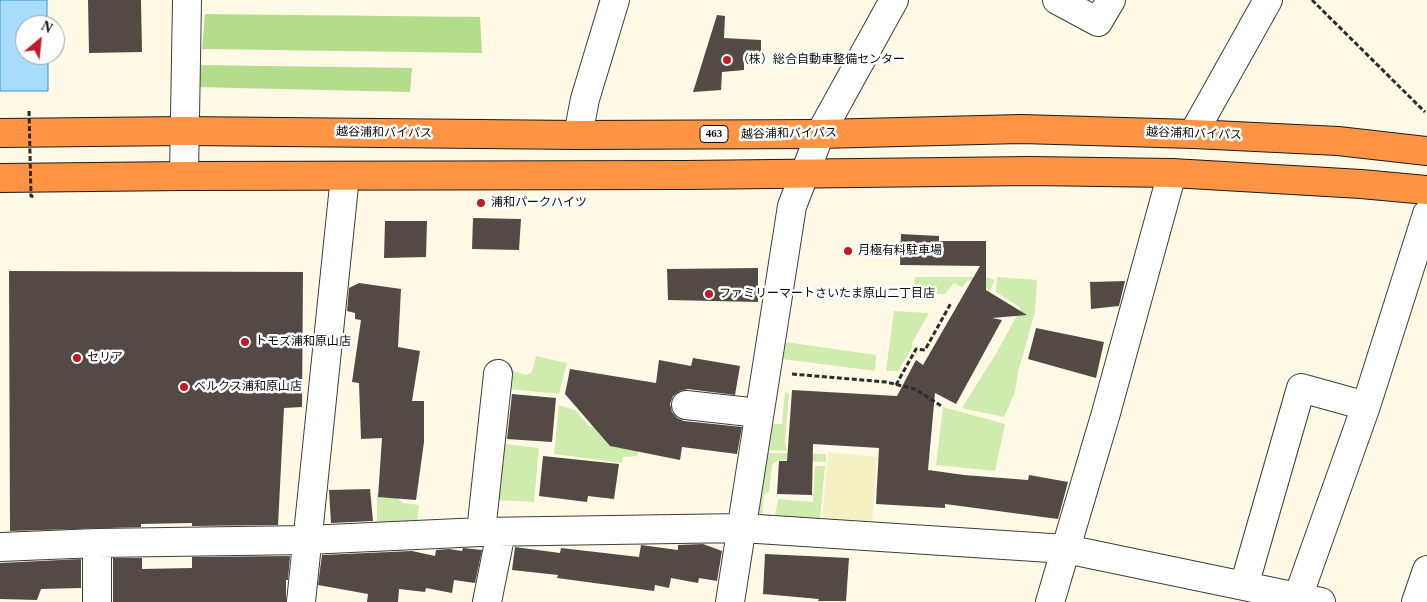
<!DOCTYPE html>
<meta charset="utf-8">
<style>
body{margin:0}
#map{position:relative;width:1427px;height:602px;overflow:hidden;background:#fff9e6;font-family:"Times New Roman",serif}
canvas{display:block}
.north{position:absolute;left:15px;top:15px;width:50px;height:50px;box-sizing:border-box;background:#fff;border:1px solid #9d9d9d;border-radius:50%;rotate:28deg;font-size:14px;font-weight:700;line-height:20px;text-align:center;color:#0a0a0a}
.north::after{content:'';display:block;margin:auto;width:18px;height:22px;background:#c21a26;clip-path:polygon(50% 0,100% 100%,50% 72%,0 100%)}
</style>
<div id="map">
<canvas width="1427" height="602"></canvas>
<div class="north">N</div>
</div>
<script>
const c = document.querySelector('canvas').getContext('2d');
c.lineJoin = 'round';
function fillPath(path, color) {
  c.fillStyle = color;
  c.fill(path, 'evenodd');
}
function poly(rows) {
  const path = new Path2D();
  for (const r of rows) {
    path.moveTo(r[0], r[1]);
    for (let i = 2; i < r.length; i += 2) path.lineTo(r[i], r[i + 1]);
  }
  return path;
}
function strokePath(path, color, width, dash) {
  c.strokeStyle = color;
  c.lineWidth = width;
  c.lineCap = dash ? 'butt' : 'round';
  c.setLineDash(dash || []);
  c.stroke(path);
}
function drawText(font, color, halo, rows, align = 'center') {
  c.font = font + ' "Times New Roman","Noto Sans JP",serif';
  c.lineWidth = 5;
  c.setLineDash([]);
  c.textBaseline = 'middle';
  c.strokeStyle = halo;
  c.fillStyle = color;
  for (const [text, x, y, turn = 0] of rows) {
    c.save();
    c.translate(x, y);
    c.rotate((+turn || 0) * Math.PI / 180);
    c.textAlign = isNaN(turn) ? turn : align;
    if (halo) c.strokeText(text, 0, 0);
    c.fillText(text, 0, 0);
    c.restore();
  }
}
const farmland = poly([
 [828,452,877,457,872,523,822,519]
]);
const green = poly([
 [915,277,985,277,995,280,990,290,968,280,962,287,954,283,945,294,914,293],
 [997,277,1037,280,1035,312,1018,372,1015,392,1004,417,962,408,997,352,1021,308,996,292],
 [894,311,929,313,912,343,912,348,898,371,886,371],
 [785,342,876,355,875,371,783,359],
 [536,356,567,363,559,394,509,389,508,369,526,375,532,372],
 [785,392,789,393,785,441,787,451,769,450,773,424,782,424],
 [559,405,575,410,589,426,629,434,645,411,637,456,623,457,622,463,554,454],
 [943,407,1005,424,995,471,936,465],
 [497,443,539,448,534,502,493,500],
 [768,453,826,454,826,462,778,460,772,465,769,492,764,494,762,516,755,517,763,457],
 [815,466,825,466,820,519,775,516,778,499,813,502],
 [377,494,393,495,403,503,419,505,417,525,377,525]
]);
const forest = poly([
 [205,14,480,17,482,53,202,49],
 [195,65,412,68,410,92,194,87]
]);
const water = poly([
 [0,0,47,0,47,25,25,25,25,55,48,55,48,91,0,91,0,0]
]);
const building = poly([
 [88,0,141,0,142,52,89,53],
 [717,15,725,16,724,38,761,40,761,63,744,61,744,70,722,72,721,90,693,92],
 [473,218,521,219,519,250,472,249],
 [385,221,427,221,426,257,384,258],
 [901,234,939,236,939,241,986,241,986,290,1027,315,992,318,1002,320,956,404,935,393,928,470,964,475,1028,480,1029,475,1068,482,1058,519,945,504,945,508,876,504,879,448,813,444,812,495,777,494,779,461,787,461,792,390,897,396,916,360,923,365,980,266,900,265],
 [758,268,758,302,668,300,667,269],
 [9,271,303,272,302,407,284,408,278,525,192,526,192,523,141,524,141,527,10,531],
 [1125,281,1119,306,1091,309,1090,282],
 [359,283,401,289,398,347,420,351,412,401,424,401,424,442,416,500,378,497,382,438,361,439,359,383,352,382,361,320,355,319,355,313,347,311,349,288],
 [1036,328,1104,342,1096,378,1028,359],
 [693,358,740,366,735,395,688,389,680,391,673,396,670,404,672,412,677,418,684,421,742,427,737,454,682,447,680,460,610,446,565,394,570,369,656,383,659,360,691,366],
 [512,394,556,398,552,442,507,439],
 [543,456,619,464,614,499,588,496,587,502,539,496],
 [370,489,373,521,331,523,329,490],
 [703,544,722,551,717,581,699,578,698,583,671,578,669,588,655,585,654,591,557,578,558,575,512,570,515,547,560,553,561,548,639,557,641,545,678,550,678,545],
 [463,548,482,550,475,583,454,580,452,593,426,588,425,592,399,589,398,602,367,602,368,594,318,585,322,555,412,551,435,556,436,550,449,549,462,551],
 [765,554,849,558,846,601,818,601,819,599,763,594],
 [290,556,288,580,286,580,286,602,113,602,113,558,142,558,142,569,192,568,192,557],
 [81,559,81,588,41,589,37,600,0,599,0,563]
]);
const path = poly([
 [1312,0,1425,112],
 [792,374,886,382,915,389,943,407],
 [896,385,916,349,925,350,951,303]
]);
const minor = poly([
 [1057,0,1098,22,1111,0],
 [1193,134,1268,0],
 [578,135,585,99,615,0],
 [184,176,187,0],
 [686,405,759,413],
 [481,532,498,374],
 [0,547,97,543,307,540,481,532,742,528,1066,549,1321,602],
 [1244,586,1301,388,1366,406],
 [1298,597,1366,406,1427,214],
 [97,602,97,543],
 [301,602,345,176],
 [487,602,501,532],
 [730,602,792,206,820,134,894,0],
 [1050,602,1106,413,1172,173],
 [1416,602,1427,570]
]);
const highway = poly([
 [0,133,184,131,578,135,820,134,1021,129,1193,134,1338,141,1427,151],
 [0,178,184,176,686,175,1030,171,1172,173,1361,184,1427,190]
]);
const pathBridge = poly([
 [29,111,31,196,35,197]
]);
const markers = [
 [727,60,5,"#c21a26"],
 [481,203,5,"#c21a26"],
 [848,251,5,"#c21a26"],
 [709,294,5,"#c21a26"],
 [245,342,5,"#c21a26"],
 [77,358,5,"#c21a26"],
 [184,387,5,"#c21a26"]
];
const shields = [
 [714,134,28]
];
const shieldNames = [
 ["463",714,134]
];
const poiNames = [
 ["（株）総合自動車整備センター",737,60],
 ["浦和パークハイツ",491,203],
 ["月極有料駐車場",858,251],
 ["ファミリーマートさいたま原山二丁目店",719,294],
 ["トモズ浦和原山店",255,342],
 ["セリア",87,358],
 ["ベルクス浦和原山店",194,387]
];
const streetNames = [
 ["越谷浦和バイパス",384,133,1],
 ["越谷浦和バイパス",789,134,-1],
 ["越谷浦和バイパス",1194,134,2]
];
fillPath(farmland, '#f6f1c5');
fillPath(green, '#cfebae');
fillPath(forest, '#b3dd8c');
fillPath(water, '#a7ddfa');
strokePath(water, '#2996d6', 1);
fillPath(building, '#534a45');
strokePath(minor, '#3d3d3d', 30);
strokePath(highway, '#1b1b1b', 30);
strokePath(path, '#2c2c2c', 3, [5, 2.5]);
strokePath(minor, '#fff', 28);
strokePath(highway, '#ff9544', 28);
strokePath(pathBridge, '#2c2c2c', 3, [5, 2.5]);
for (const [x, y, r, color] of markers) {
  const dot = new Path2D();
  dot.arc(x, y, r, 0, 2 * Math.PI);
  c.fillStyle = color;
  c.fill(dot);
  strokePath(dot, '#fff', 2);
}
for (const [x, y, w] of shields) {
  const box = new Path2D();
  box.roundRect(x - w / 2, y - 8.5, w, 17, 4);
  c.fillStyle = '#fff';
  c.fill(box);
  strokePath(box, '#0a0a0a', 1);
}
drawText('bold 11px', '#0a0a0a', null, shieldNames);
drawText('12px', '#0a0a0a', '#fff', poiNames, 'left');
drawText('12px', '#0a0a0a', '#fff', streetNames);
</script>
